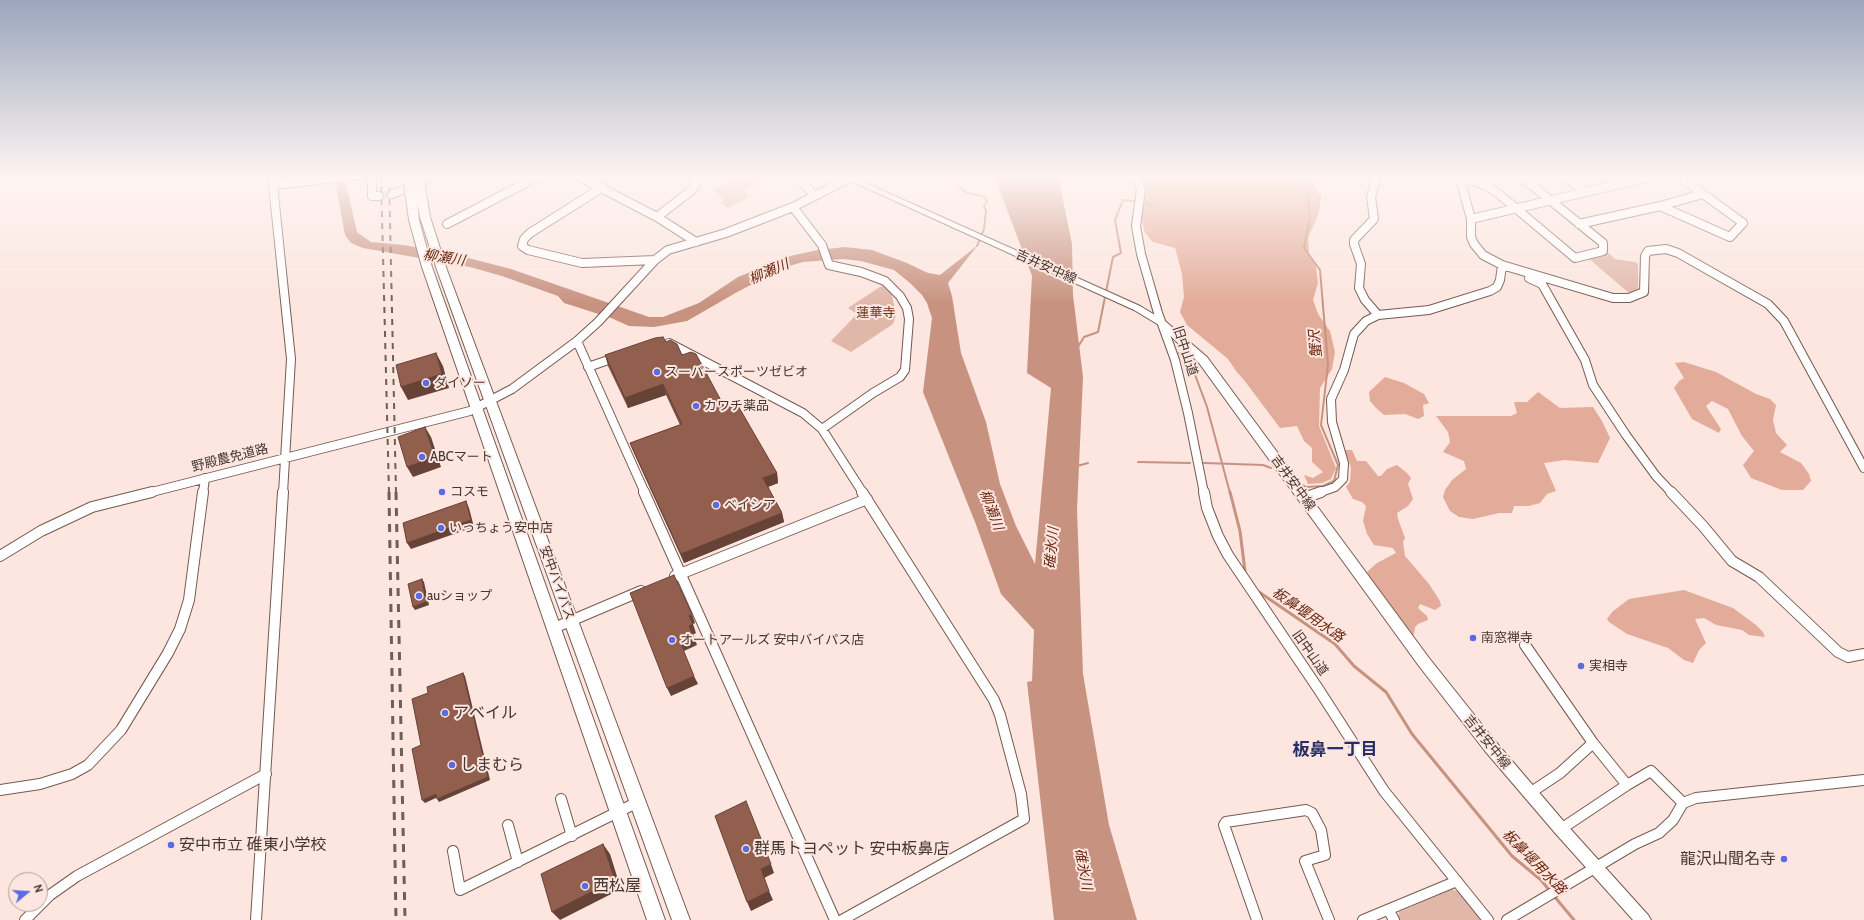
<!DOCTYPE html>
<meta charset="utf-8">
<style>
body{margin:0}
#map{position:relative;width:1864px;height:920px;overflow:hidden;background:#fce6df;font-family:Cabin,sans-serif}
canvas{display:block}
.north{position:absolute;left:8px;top:872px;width:40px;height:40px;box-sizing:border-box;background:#fce6df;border:1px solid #b2a099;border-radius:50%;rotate:72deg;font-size:11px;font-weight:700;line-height:16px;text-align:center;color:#443631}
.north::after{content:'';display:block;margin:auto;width:14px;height:18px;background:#5b6ae1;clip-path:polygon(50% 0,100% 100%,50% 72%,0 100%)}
</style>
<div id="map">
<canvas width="1864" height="920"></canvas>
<div class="north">N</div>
</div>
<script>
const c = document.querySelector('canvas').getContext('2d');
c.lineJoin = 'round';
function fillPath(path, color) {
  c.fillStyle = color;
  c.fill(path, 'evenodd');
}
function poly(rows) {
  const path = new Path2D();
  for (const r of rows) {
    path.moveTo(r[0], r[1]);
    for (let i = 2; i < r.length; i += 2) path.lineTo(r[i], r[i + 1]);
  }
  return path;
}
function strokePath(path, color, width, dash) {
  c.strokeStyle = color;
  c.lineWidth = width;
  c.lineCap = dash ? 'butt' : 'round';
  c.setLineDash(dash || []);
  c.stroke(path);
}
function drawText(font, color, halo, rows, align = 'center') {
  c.font = font + ' Cabin,"Noto Sans JP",sans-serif';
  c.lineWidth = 4;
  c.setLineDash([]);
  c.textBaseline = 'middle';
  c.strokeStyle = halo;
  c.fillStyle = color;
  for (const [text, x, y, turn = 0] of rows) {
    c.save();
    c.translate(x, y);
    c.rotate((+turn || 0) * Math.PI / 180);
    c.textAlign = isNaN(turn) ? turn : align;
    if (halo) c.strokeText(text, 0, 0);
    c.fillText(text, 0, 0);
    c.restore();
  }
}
const green = poly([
 [746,175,784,175,775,179,771,176,743,190,750,197,728,208,720,202,725,200,713,190],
 [1608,253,1615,259,1635,262,1638,264,1638,289,1629,293,1588,258],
 [883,285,891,291,896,315,893,324,851,352,831,341,857,314,848,308],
 [1452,889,1461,893,1481,920,1399,920,1398,918,1399,912]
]);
const forest = poly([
 [1148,175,1308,175,1321,196,1319,213,1308,238,1309,253,1316,267,1318,283,1313,300,1318,314,1330,331,1335,352,1332,369,1320,388,1319,426,1336,468,1331,479,1322,483,1308,484,1304,475,1313,478,1323,472,1312,462,1312,448,1304,441,1297,426,1280,428,1244,380,1236,371,1228,359,1187,325,1180,312,1184,297,1182,274,1175,248,1153,242,1145,233,1141,217,1146,193,1145,181],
 [1684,362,1716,372,1756,394,1770,399,1776,405,1773,420,1776,433,1787,445,1780,452,1801,463,1809,474,1811,481,1803,490,1782,490,1751,478,1743,465,1754,451,1742,436,1728,409,1712,401,1706,406,1721,429,1719,433,1692,419,1674,388,1679,381,1684,378,1675,363],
 [1385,377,1404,383,1424,394,1429,403,1423,405,1424,416,1418,419,1405,414,1384,415,1376,408,1370,401,1369,392],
 [1538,392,1560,408,1593,407,1602,421,1610,438,1598,463,1565,460,1544,463,1556,491,1547,494,1540,503,1529,506,1514,506,1512,513,1499,513,1473,519,1459,517,1450,511,1443,497,1445,490,1452,480,1466,469,1464,461,1443,452,1450,442,1448,432,1436,416,1511,416,1517,413,1514,402,1527,402],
 [1345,450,1352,450,1357,461,1366,461,1378,476,1381,476,1387,469,1397,465,1407,473,1411,478,1408,484,1413,499,1408,506,1397,513,1398,519,1405,538,1403,542,1405,556,1429,584,1440,601,1441,606,1435,610,1420,604,1418,608,1427,616,1428,620,1418,624,1415,627,1414,635,1408,634,1385,607,1367,572,1377,563,1396,553,1393,548,1374,545,1367,534,1363,521,1366,506,1362,502,1353,499,1346,487,1350,482,1351,468],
 [1684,590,1733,608,1756,625,1763,632,1765,637,1749,635,1742,630,1716,625,1704,618,1695,619,1706,643,1699,650,1693,663,1684,660,1668,648,1627,634,1609,622,1607,619,1612,612,1629,599]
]);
const water = poly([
 [334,175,344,175,357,232,371,242,404,245,453,254,511,269,649,317,663,317,699,303,738,277,790,256,818,250,845,247,872,250,907,263,928,273,940,275,978,245,948,283,952,296,961,353,986,422,1000,484,1016,526,1035,564,1051,388,1027,373,1032,276,994,175,1058,175,1072,244,1073,295,1083,377,1077,510,1083,674,1109,825,1137,920,1054,920,1027,682,1032,681,1034,630,1001,594,975,522,923,392,932,318,927,303,922,295,910,283,894,270,861,261,843,259,803,262,786,267,739,291,687,321,654,327,629,326,611,318,564,303,558,296,502,276,470,267,363,248,351,243,345,235]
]);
const pier = poly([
 [1020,250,1075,274,1075,287,1025,264]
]);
const streamFar1 = poly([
 [943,175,967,193,983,196,986,199,987,202,984,206,986,211,984,229,977,246],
 [1300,175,1307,188,1310,217,1304,248,1320,270,1328,365,1321,425,1338,465,1334,481,1323,486,1306,487,1302,485],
 [1145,204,1152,205],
 [1078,347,1084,337,1098,332,1113,257,1121,253,1115,220,1123,200,1134,201],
 [1179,353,1194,372,1207,407,1230,493],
 [1138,462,1190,463],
 [1204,463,1263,465,1271,468],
 [1077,466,1088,463]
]);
const stream = poly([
 [1230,492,1240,531,1245,571],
 [1259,592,1335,644,1354,666,1386,692,1412,734,1512,856,1541,880,1550,891],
 [1554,896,1574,920]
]);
const minorTunnel = poly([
 [379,196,392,194]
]);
const minorFar1 = poly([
 [272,175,291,359,283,493],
 [372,175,372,196,379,196],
 [576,175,657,217,696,242],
 [797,175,814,196],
 [1135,175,1141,190,1136,226,1141,254,1158,313,1175,360,1188,413,1204,493],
 [1372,175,1376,180,1371,197,1374,219,1354,240,1354,244,1361,264,1359,288,1365,300,1378,315],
 [1459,175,1471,219,1471,237,1474,244,1483,255,1502,265,1613,298,1629,298,1644,292,1645,256,1648,251,1666,249,1678,253,1768,304,1784,321,1864,468],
 [1563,175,1585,192],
 [1606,175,1619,184],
 [1459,176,1487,186,1500,195,1575,258,1603,251,1603,243,1534,187,1516,175],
 [428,178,435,175],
 [273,185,363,175],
 [603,187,530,233,524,239,522,246,528,250,582,263,655,260],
 [392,194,400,191],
 [1660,206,1730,237,1743,223,1677,175],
 [793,207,822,245,829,265,861,272,885,281,900,296,907,308,909,319,905,370,900,377,873,393,822,429],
 [657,217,692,190,695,186,694,178,699,175],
 [1471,219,1659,175],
 [447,224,541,175],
 [1579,224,1660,206,1703,194],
 [1529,278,1542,284,1585,360,1593,385,1626,435,1656,476,1672,493],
 [577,341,645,493],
 [669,343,803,413,822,429,863,493],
 [588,367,617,357],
 [148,493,470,411,512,389,577,341,598,322,655,260,668,250,726,233,793,207,856,175],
 [203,493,205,478],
 [1318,493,1335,487,1343,479,1344,463,1332,422,1331,399,1344,370,1354,334,1366,321,1378,315,1429,310,1490,291,1497,287,1500,280,1502,265]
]);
const minor = poly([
 [644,492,835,920],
 [1204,492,1207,508,1218,536,1228,555,1319,690,1384,791,1488,920],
 [1671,492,1703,526,1732,561,1759,577,1838,652,1848,657,1864,654],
 [1304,498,1321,492],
 [0,556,41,531,92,507,152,492],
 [675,576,867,499],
 [554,628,641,591],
 [1525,645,1593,743,1627,785,1651,771,1683,803],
 [0,790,40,784,72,774,88,765,121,730,168,653,180,629,189,600,203,492],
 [1530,793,1560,773,1593,743],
 [561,799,572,836],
 [508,825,518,862],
 [1561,829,1627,785],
 [453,851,460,890,638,802],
 [1389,911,1394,920],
 [25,920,50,895,77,876,266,774],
 [256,920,283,492],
 [842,920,1024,819,1021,794,1000,715,994,700,862,492],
 [1257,920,1224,825,1226,822,1306,810,1312,813,1321,830,1325,855,1305,861,1329,920],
 [1363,920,1457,881],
 [1507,920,1635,844,1659,833,1673,820,1683,803,1696,798,1864,780]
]);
const major = poly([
 [838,175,848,175,1140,306,1165,321,1207,357,1429,658,1495,741,1566,824,1648,915,1651,920,1633,920,1556,834,1485,751,1419,666,1199,363,1159,325,1134,310,838,175]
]);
const highway = poly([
 [403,175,423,175,430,217,447,270,690,920,672,920,437,270,420,217,417,201,419,220,432,267,665,920,647,920,422,267,409,220,403,175]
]);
const railFar1 = poly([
 [381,175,389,493],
 [389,175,396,493]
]);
const rail = poly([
 [389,492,396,920],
 [396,492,405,920]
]);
const wall = poly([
 [666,342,682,355,777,473,778,483,768,487,782,513,784,522,684,563,634,453,630,443,680,425,666,395,628,408,608,366,605,355]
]);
const shadedWall = poly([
 [436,353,443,366,449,388,408,400,401,387],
 [663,384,666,395,628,408,625,398],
 [425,427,431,437,441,467,413,477,407,467],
 [777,473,778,483,765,488,763,478],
 [466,501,469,508,474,527,411,549,407,543],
 [782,513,784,522,684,563,681,554],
 [422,579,424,582,429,605,415,610,413,607],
 [692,614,695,623,693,624,696,633,692,635,689,626,689,616],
 [694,637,697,645,684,651,680,642],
 [463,673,465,676,490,780,439,802,437,799],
 [694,676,698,684,671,696,667,688],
 [436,794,438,797,425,803,422,800],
 [603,844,610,854,621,889,560,920,552,912],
 [771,864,774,873,764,878,761,869],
 [769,891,773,900,751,911,747,902]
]);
const building = poly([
 [663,337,666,342,670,340,677,344,682,355,691,352,696,354,725,408,737,404,777,473,763,478,782,513,681,554,630,443,682,424,663,384,625,398,605,355,655,338,663,337],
 [436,353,442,374,401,387,396,365,436,353],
 [425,427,435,457,407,467,398,437,425,427],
 [466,501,471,520,407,543,403,523,466,501],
 [674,575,692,614,689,616,693,624,689,626,694,637,680,642,694,676,667,688,630,593,674,575],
 [422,579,426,602,413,607,408,584,422,579],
 [463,673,488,777,437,799,436,794,422,800,412,749,421,745,412,699,428,693,427,687,463,673],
 [746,801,771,864,761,869,769,891,747,902,715,816,746,801],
 [603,844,615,880,552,912,541,874,603,844]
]);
const markers = [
 [657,372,4,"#5b6ae1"],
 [426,383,4,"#5b6ae1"],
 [696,406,4,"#5b6ae1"],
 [422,457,4,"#5b6ae1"],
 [442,492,4,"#5b6ae1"],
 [716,505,4,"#5b6ae1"],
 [441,528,4,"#5b6ae1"],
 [419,596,4,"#5b6ae1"],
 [1473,638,4,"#5b6ae1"],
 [672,640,4,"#5b6ae1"],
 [1581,666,4,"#5b6ae1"],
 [445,713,4,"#5b6ae1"],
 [452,765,4,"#5b6ae1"],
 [171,845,4,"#5b6ae1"],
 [746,849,4,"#5b6ae1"],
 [1784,859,4,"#5b6ae1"],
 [585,886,4,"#5b6ae1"]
];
const streetNames = [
 ["吉井安中線",1046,267,24],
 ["旧中山道",1185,351,72],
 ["野殿農免道路",230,458,-14],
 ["吉井安中線",1293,483,54],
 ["安中バイパス",557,583,70],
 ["旧中山道",1310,653,55],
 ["吉井安中線",1487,742,51]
];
const parkNames = [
 ["蓮華寺",876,313]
];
const poiNames = [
 ["スーパースポーツゼビオ",665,372],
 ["ダイソー",434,383],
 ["カワチ薬品",704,406],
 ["ABCマート",430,457],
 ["コスモ",450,492],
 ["ベイシア",724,505],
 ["いっちょう安中店",449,528],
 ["auショップ",427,596],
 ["南窓禅寺",1481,638],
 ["オートアールズ 安中バイパス店",680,640],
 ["実相寺",1589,666]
];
const waterNames = [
 ["柳瀬川",444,258,9],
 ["柳瀬川",769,272,-24],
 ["蟹沢",1316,344,-95],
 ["柳瀬川",991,510,69],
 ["碓氷川",1052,548,-85],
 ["板鼻堰用水路",1308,615,35],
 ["板鼻堰用水路",1534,862,46],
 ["碓氷川",1083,869,79]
];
const nearPoinames = [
 ["アベイル",453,713],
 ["しまむら",460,765],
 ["安中市立 碓東小学校",179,845],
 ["群馬トヨペット 安中板鼻店",754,849],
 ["龍沢山聞名寺",1776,859,"right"],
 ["西松屋",593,886]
];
const nearNeighbourhoodnames = [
 ["板鼻一丁目",1335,750]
];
fillPath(green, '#e1b7a9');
fillPath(forest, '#e3ab99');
fillPath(water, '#c89280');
fillPath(pier, '#fce6df');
strokePath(streamFar1, '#c89280', 2);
strokePath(stream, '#c89280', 3);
strokePath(minorTunnel, '#d7c3bc', 8, [8, 4]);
strokePath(minorFar1, '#77594f', 10);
strokePath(minor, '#77594f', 12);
strokePath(major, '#77594f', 2);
strokePath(highway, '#77594f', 2);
strokePath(minorFar1, '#fff', 8);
strokePath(minor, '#fff', 10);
fillPath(major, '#fff');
fillPath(highway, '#fff');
strokePath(railFar1, '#6f5f59', 2, [6, 6]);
strokePath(rail, '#6f5f59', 3, [8, 8]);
fillPath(wall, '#7e5244');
fillPath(shadedWall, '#664237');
fillPath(building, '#925f4f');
strokePath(building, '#664237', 1);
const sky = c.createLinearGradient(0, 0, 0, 304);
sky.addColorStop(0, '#9ba6be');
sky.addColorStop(0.58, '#fef4f1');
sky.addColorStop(1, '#fef4f100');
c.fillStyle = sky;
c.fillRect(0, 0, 1864, 304);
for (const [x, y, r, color] of markers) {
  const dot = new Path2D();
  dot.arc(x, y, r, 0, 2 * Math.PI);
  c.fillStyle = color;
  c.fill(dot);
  strokePath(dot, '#fce6df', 1.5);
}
drawText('13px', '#443631', '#fce6df', streetNames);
drawText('13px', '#712e18', '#fce6df', parkNames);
drawText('13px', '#443631', '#fce6df', poiNames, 'left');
drawText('italic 14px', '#6b2812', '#fce6df', waterNames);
drawText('16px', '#443631', '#fce6df', nearPoinames, 'left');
drawText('bold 17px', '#262d67', '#fce6df', nearNeighbourhoodnames);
</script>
